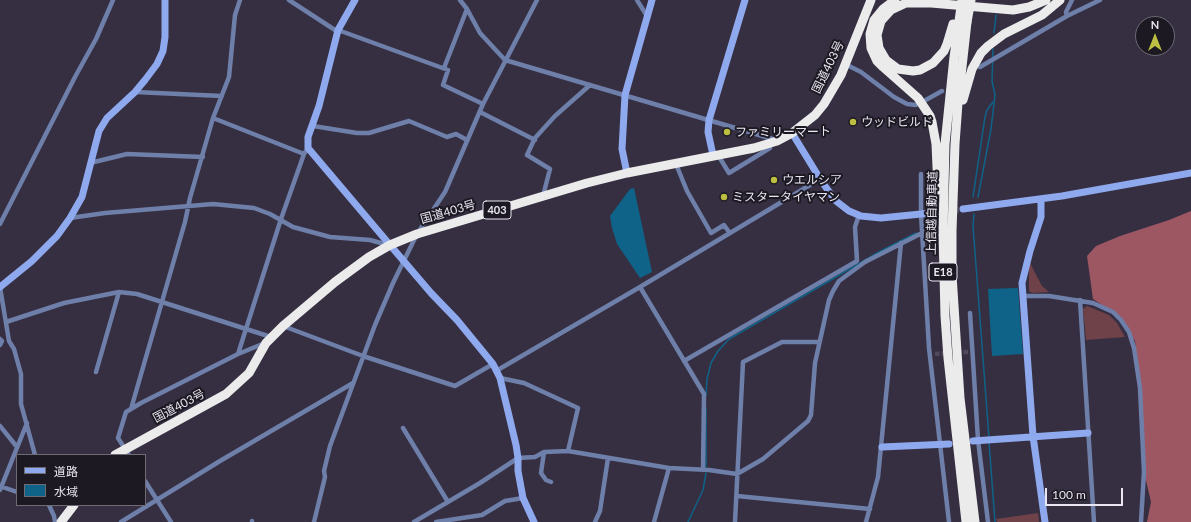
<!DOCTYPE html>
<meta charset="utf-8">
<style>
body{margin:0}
#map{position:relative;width:1191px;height:522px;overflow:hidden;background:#362f42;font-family:Lato,"Noto Sans JP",sans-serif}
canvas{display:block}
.legend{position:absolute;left:16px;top:454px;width:130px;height:52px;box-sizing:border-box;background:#1c1922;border:1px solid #6e6b75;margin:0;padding:5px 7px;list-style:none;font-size:12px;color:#e9e5f1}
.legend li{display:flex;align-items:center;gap:8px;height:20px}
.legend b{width:20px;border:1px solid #6e6b75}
.north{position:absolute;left:1135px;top:16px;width:40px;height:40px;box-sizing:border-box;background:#1c1922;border:1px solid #6e6b75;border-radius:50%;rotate:0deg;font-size:11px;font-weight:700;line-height:16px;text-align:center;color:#e9e5f1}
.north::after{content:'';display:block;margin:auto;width:14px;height:18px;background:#bdbf43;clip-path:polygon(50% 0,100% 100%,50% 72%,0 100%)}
.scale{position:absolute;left:1045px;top:488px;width:78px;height:18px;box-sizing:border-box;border:2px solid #e9e5f1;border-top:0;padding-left:5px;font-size:12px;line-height:14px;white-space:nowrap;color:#e9e5f1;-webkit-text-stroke:3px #1c1922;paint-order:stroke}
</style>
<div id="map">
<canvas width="1191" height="522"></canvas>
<ul class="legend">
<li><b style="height:5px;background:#8fa9ee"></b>道路</li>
<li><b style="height:11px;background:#0f6388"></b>水域</li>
</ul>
<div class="north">N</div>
<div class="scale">100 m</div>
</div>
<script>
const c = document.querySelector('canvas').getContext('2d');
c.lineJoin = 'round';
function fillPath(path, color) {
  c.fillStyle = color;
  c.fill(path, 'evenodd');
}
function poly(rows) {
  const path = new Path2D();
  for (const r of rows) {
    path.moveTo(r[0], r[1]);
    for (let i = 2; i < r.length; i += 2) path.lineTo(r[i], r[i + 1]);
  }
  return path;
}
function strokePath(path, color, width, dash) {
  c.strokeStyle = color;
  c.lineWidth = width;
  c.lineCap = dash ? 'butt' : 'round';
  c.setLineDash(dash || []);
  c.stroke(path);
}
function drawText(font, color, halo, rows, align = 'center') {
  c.font = font + ' Lato,"Noto Sans JP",sans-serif';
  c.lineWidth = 4;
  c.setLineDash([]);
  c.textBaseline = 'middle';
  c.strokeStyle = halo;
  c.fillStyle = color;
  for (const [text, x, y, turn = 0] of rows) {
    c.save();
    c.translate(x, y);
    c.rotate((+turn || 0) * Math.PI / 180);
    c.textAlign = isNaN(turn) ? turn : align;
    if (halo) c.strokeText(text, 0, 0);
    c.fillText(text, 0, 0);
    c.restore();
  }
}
const green = poly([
 [1029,261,1042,286,1049,292,1032,293,1029,291],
 [1087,306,1109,315,1117,323,1125,337,1086,340,1083,309],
 [1038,513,1039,522,997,522,996,519]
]);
const forest = poly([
 [1191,211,1191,522,1147,522,1151,502,1144,472,1139,381,1135,341,1120,317,1093,299,1087,256,1096,246,1120,236,1169,220]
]);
const water = poly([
 [634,188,652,272,640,278,617,244,612,228,610,216,630,189],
 [1018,288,1023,354,992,356,988,289]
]);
const stream = poly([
 [994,33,996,15],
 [973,197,985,117,987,110,993,102],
 [978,197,991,129,995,95,992,81,993,49],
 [974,214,973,226,989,438],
 [706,395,707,379,711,363,718,351,729,339,879,252,916,233],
 [706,409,706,467],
 [989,442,995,522],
 [688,522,703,490,706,473]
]);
const streetTunnel = poly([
 [957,352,968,352],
 [935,354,949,353]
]);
const secondaryTunnel = poly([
 [931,213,963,209]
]);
const street = poly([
 [289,0,338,32],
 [460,0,467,9,480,33,505,60,776,140],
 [637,0,647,16],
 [1067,16,1066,12,1072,0],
 [338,30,448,70,443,85,483,104],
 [845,64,861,72,894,97,907,104,916,105],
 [980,67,1067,16,1100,0],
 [444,68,467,9],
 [135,92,222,96],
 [924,101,942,91],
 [480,112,535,140],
 [213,118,304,154],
 [313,126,357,133,369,133,409,121,447,137,456,134,467,140],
 [718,155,729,173,770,148,770,143],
 [90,163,127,154,203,157],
 [676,164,687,191,711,233,724,225,729,232],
 [921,174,921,214,929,348,949,522],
 [543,196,550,169,527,155,535,138,555,116,590,85],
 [70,218,105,213,213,204,254,208,270,214,293,227,330,237,370,240,388,245],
 [0,224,75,77,96,39,113,0],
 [0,287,9,341,14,349,21,374,21,404,35,455],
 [640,287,820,179],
 [1023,296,1049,296,1093,303,1113,312,1121,320,1129,332,1134,348,1140,388,1144,472,1141,522],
 [1080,300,1094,522],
 [970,313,978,440,988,522],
 [6,322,64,303,119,292,137,294,271,337],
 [283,326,363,356,455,386,493,364],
 [0,339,2,341,0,345],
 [238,354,281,219,304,154,308,148],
 [684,361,857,261,855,227,859,215],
 [496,371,640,287,704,394,703,470],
 [96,372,119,292],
 [500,378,524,383,578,408,568,451],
 [131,409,185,222,190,198,213,118,229,77,235,15,240,0],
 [0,426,17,447],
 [403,428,448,502],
 [544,452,541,473,546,480,551,482],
 [129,455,118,438,126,412,141,403,238,354,265,343],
 [145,481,171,522],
 [0,486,17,492],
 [0,490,27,423],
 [737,496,870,509],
 [49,505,54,516,55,522],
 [121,522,220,461,353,383],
 [252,522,252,521],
 [314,522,325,477,324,471,330,446,375,325,393,283,417,234,445,192,483,104,537,0],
 [414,522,480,483,518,458,535,457,544,452,568,451,669,468,709,470,737,474,763,459,808,421,811,415,815,363,829,300,833,291,839,281,865,262,922,233],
 [436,522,482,515,505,501,523,498],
 [595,522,600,511,608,458],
 [654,522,669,468],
 [735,522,743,362,782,342,819,342],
 [866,522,878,477,901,243]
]);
const secondary = poly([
 [355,0,338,30,319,106,308,137,308,148,390,245,431,293,457,320,493,364,500,378,516,445,518,458,518,471,523,498,534,522],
 [792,133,822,182,836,201,849,211,861,216,881,218,931,213],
 [713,155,708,132,709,120,745,0],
 [627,173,622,149,625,95,652,0],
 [1041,199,1041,217,1030,251,1022,283,1033,436,1045,522],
 [963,209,1062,196,1191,173],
 [0,287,32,261,57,236,70,218,82,197,99,131,107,118,135,92,145,80,157,64,163,51,165,37,165,0],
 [973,441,1088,433],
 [882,447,949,444]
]);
const highway = poly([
 [895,0,883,9,874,20,870,34,871,48,877,61,883,67,918,98,930,116,932,122,936,144,938,190],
 [959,21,954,57,945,144,943,232,945,316,948,358,966,522],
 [967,22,958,103,955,144,952,231,952,275,960,398,975,522],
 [953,24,947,44,944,51,933,63,920,70,913,71,898,69,886,60,879,48,877,35,881,21,891,10,906,3,931,3,1013,10,1029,7,1046,0],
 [963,100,972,69,981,53,988,46,1004,34,1042,15,1060,0],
 [115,455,226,394,249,373,266,343,283,326,335,282,369,257,390,245,417,234,587,183,627,173,754,148,777,141,792,133,815,115,824,104,841,75,871,0],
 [61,522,74,505]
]);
const highwayBridge = poly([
 [959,21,962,0],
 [967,22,971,0]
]);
const markers = [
 [853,122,4,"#bdbf43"],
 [727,132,4,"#bdbf43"],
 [774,180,4,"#bdbf43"],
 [724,197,4,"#bdbf43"]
];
const shields = [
 [497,210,28],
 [943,272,28]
];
const shieldNames = [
 ["403",497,210],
 ["E18",943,272]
];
const streetNames = [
 ["国道403号",828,67,-64],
 ["国道403号",448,212,-16],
 ["上信越自動車道",932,213,-89],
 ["国道403号",179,406,-28]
];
const poiNames = [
 ["ウッドビルド",861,122],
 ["ファミリーマート",735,132],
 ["ウエルシア",782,180],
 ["ミスタータイヤマン",732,197]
];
fillPath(green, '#6f4149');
fillPath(forest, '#9d5763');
fillPath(water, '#0f6388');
strokePath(stream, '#0f6388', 1.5);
strokePath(streetTunnel, '#514a5c', 4.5, [4.5, 2]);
strokePath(secondaryTunnel, '#514a5c', 7, [7, 3.5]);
strokePath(street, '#6e7faa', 4.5);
strokePath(secondary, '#8fa9ee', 7);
strokePath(highway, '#ebebeb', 9);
strokePath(highwayBridge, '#ebebeb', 9);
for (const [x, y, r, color] of markers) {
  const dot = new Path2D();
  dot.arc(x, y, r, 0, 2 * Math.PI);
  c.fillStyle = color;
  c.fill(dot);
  strokePath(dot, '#1c1922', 1.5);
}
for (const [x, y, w] of shields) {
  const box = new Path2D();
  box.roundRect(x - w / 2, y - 9, w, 18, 3);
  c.fillStyle = '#1c1922';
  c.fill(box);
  strokePath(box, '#e9e5f1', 1);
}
drawText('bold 11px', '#e9e5f1', null, shieldNames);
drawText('12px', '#e9e5f1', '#1c1922', streetNames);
drawText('12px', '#e9e5f1', '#1c1922', poiNames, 'left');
</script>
